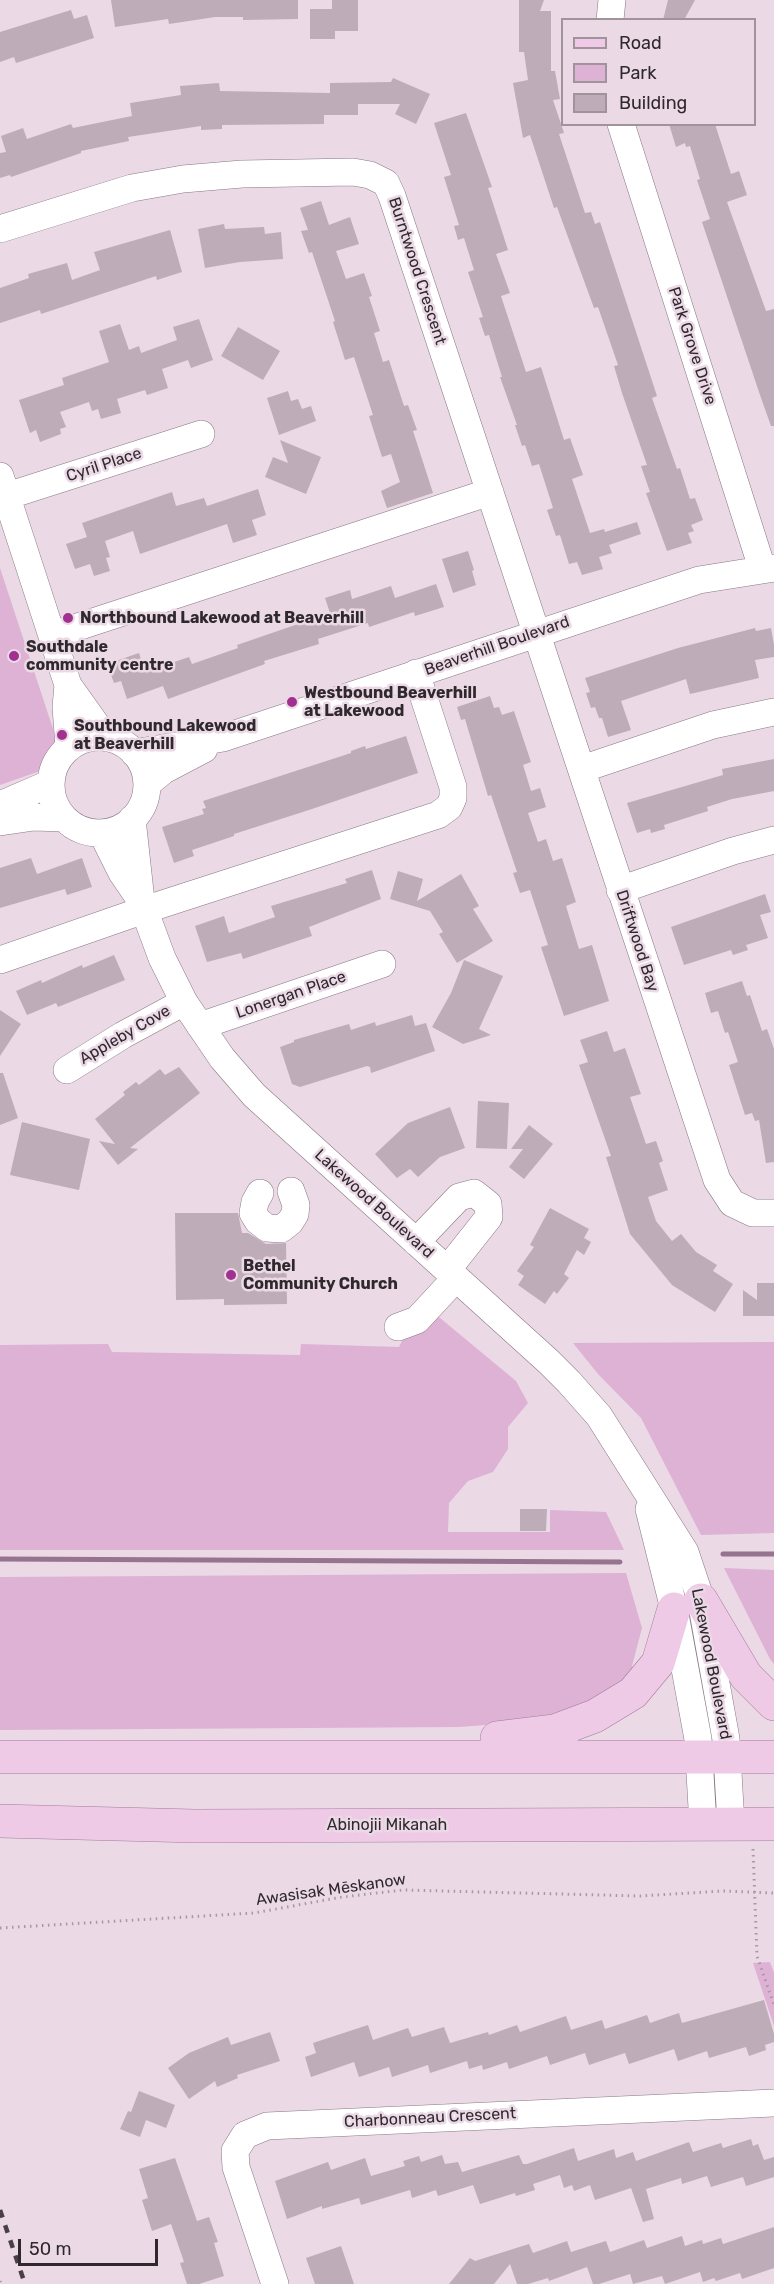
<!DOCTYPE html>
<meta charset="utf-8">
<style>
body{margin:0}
#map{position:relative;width:774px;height:2284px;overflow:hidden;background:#ebd9e6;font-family:Rubik,sans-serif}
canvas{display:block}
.legend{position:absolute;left:561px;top:18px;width:195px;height:108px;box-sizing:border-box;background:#ebd9e6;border:2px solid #a0939c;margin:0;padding:8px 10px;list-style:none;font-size:18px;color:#2f292e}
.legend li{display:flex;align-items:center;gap:12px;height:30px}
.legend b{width:30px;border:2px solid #a0939c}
.scale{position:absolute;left:18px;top:2239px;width:140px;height:27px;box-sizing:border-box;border:3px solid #2f292e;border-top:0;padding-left:8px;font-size:18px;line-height:21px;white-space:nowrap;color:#2f292e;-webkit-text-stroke:4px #ebd9e6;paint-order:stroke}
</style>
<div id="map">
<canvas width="774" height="2284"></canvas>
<ul class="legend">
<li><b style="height:8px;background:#eecae6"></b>Road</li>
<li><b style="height:16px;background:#deb2d4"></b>Park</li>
<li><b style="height:16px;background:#beacb9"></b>Building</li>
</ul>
<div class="scale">50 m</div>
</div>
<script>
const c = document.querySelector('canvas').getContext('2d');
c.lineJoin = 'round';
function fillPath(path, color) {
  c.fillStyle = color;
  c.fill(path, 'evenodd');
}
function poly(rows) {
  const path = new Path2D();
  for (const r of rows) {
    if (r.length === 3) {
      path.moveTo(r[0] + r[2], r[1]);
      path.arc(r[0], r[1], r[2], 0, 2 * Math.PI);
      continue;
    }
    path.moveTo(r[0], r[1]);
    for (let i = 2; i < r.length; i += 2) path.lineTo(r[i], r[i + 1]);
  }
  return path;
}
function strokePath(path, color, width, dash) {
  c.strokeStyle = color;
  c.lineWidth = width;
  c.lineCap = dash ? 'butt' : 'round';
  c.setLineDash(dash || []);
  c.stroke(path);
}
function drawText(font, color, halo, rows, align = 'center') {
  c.font = font + ' Rubik,sans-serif';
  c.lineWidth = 5;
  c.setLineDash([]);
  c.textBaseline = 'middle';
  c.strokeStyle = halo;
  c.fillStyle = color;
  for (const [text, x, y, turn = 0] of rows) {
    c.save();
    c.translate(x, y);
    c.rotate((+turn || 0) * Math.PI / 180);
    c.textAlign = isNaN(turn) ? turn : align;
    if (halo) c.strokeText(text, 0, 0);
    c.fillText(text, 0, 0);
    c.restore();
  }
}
const green = poly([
 [0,568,58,744,43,770,0,785],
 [434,1313,516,1381,528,1403,508,1427,508,1449,493,1472,468,1481,449,1503,448,1532,550,1532,550,1510,606,1512,624,1550,0,1550,0,1345,108,1344,112,1352,300,1355,301,1344,399,1347,404,1337],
 [774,1342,774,1533,701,1535,641,1418,598,1374,573,1343],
 [724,1568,774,1570,774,1664,770,1659],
 [626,1573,642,1628,632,1666,640,1672,581,1706,526,1722,459,1727,0,1730,0,1577],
 [770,1962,774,1973,774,2026,753,1963]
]);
const stream = poly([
 [723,1554,774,1554],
 [0,1559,620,1562]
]);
const building = poly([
 [111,0,298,0,298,19,243,20,243,17,215,17,169,24,168,19,115,27],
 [332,0,358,0,358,31,335,31,335,39,310,39,310,9,332,9],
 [519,0,544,0,540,11,551,11,551,71,555,71,560,99,553,100,564,133,559,134,585,213,591,212,595,224,600,222,657,396,652,398,677,469,680,468,690,499,695,498,703,520,691,525,694,531,688,533,692,543,667,551,646,493,650,492,641,466,647,465,622,393,614,366,618,365,598,307,594,308,557,207,554,208,530,135,523,138,513,83,528,80,524,52,519,52],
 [668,0,695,0,684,20,663,20],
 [71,10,74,19,87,15,94,38,16,63,14,57,0,62,0,32],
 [393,78,430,94,416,124,395,114,400,104,358,104,358,115,324,115,324,124,222,125,222,129,201,130,201,126,128,137,129,141,81,151,81,153,11,177,10,175,0,178,0,153,6,152,1,136,23,128,27,139,71,124,73,128,132,116,130,103,181,95,180,86,219,83,220,91,330,93,330,83,391,82],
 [466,113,492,187,488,188,508,250,496,254,510,293,501,296,526,372,541,367,564,440,570,438,583,475,572,479,590,533,604,529,605,532,637,522,641,534,609,545,612,553,599,557,603,569,582,575,577,562,569,564,560,535,556,536,547,510,553,508,539,464,532,466,525,445,522,446,515,425,517,425,500,377,502,377,489,335,485,336,479,318,483,317,468,272,474,270,464,238,458,240,454,226,459,225,444,177,451,175,434,123],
 [669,124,715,124,731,174,739,171,747,195,727,202,766,311,774,309,774,426,771,426,760,395,702,222,710,219,697,180,700,179,690,146,686,147,685,143,676,147],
 [321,201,329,225,350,217,359,244,336,251,346,279,364,273,372,296,369,297,380,331,374,333,383,362,389,360,404,406,408,405,417,430,413,431,433,493,387,508,381,491,400,482,391,454,382,457,369,416,373,415,354,357,345,360,333,322,335,321,312,252,309,253,301,231,308,230,300,208],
 [224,224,225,229,264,227,265,234,281,232,283,259,240,262,205,268,198,229],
 [170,230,182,272,157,280,156,276,41,314,40,310,0,323,0,288,29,278,28,274,67,263,72,280,100,270,94,252],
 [199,319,213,360,191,368,188,360,162,369,168,388,147,395,145,390,117,399,121,413,101,419,98,409,92,411,89,402,60,412,66,427,60,429,61,434,40,442,36,430,30,433,19,400,64,385,62,378,109,362,99,331,120,324,129,350,139,346,141,353,177,340,173,327],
 [238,327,280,351,263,380,221,356],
 [288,391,291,401,298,399,302,409,311,406,316,421,279,435,267,398],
 [280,440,321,457,306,494,265,477,273,457,288,463],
 [258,489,266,515,252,520,257,535,233,543,227,524,140,554,133,531,105,541,110,557,106,558,110,571,94,576,90,564,75,569,66,544,87,537,82,523,172,492,176,506,204,498,207,506],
 [468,551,474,570,472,571,476,585,453,593,442,559],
 [436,584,444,607,415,616,414,612,369,627,368,623,318,639,319,644,264,661,265,664,168,699,163,686,127,699,121,681,114,683,107,664,139,653,145,672,189,657,192,664,238,648,237,645,330,613,325,598,350,590,352,599,391,586,395,598],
 [755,628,756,631,771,628,774,645,774,657,755,660,759,678,690,694,686,679,621,701,631,730,608,737,602,718,599,718,595,707,591,708,586,693,590,692,585,678,678,648],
 [490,696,494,708,499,707,502,715,514,711,531,762,523,765,531,791,540,788,546,807,528,813,538,842,546,839,553,861,562,858,576,902,566,906,579,949,592,945,609,1001,564,1016,541,947,548,945,530,890,520,893,513,873,517,872,491,795,488,796,465,719,461,720,457,707],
 [406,736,418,773,309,810,234,834,234,836,192,850,194,856,174,863,162,827,204,814,202,809,206,808,203,801,351,753,351,751,365,746,366,749],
 [774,759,774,791,732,799,707,807,708,811,664,825,665,829,651,833,650,829,637,833,627,803,723,775,722,769],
 [31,858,37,874,82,858,92,887,67,895,65,889,0,908,0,868],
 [372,870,381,899,309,927,312,936,243,959,241,953,207,962,195,926,224,916,229,933,275,917,271,906,347,883,345,879],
 [398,871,423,879,417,901,461,874,479,906,473,909,493,941,457,963,439,934,443,932,430,911,390,899],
 [765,894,771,912,760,915,768,938,746,945,748,950,733,955,731,950,684,965,671,927],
 [114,955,125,980,58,1007,56,1003,27,1015,16,991,41,980,42,983,82,965,83,968],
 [464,960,503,976,479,1029,491,1035,463,1044,432,1027,451,993],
 [742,981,747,996,750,995,762,1031,767,1029,774,1049,774,1162,766,1163,759,1120,755,1121,752,1113,745,1115,729,1065,738,1062,728,1032,725,1033,718,1011,711,1013,705,993],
 [0,1010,21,1024,0,1056],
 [412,1015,415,1026,426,1023,435,1051,371,1073,370,1067,367,1066,300,1087,292,1084,280,1047,294,1042,294,1040,349,1024,351,1030,375,1022,376,1026],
 [607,1031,614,1052,625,1048,641,1094,630,1097,646,1144,656,1141,663,1161,659,1163,668,1190,648,1197,656,1221,672,1241,681,1234,696,1252,717,1265,713,1271,733,1284,715,1312,672,1285,630,1234,606,1157,611,1156,579,1065,588,1062,580,1040],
 [179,1067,200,1093,130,1148,138,1149,118,1165,99,1141,115,1144,95,1119,125,1095,123,1092,136,1082,139,1085,160,1069,165,1075],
 [0,1073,3,1073,18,1118,0,1125],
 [478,1101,509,1103,507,1149,476,1148],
 [450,1107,465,1148,440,1157,418,1177,410,1169,397,1178,375,1154,408,1123],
 [22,1122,90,1139,79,1190,10,1175],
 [529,1125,553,1144,524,1179,509,1167,523,1149,511,1149],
 [550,1208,589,1229,584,1238,591,1242,584,1255,577,1250,564,1274,569,1278,557,1294,554,1291,545,1304,518,1285,524,1276,517,1271,534,1247,530,1245],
 [175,1213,238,1213,242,1233,248,1233,266,1244,286,1243,287,1304,224,1305,224,1299,176,1300],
 [757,1283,774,1283,774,1316,743,1316,743,1290,757,1300],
 [520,1509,547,1509,546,1531,520,1531],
 [764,2000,774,2034,774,2042,765,2045,766,2050,749,2056,746,2047,709,2058,707,2051,678,2061,674,2049,629,2064,625,2053,589,2065,585,2053,550,2065,547,2056,509,2069,507,2062,483,2070,482,2065,469,2069,467,2061,430,2073,428,2065,392,2077,389,2067,359,2077,354,2062,311,2077,305,2057,316,2053,313,2043,368,2025,373,2040,408,2028,412,2037,444,2027,450,2043,488,2032,489,2035,517,2025,520,2032,566,2016,571,2030,602,2020,605,2029,647,2015,650,2023,679,2013,682,2023],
 [270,2032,280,2061,237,2075,238,2078,217,2087,215,2081,189,2099,168,2068,189,2053,228,2037,231,2045],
 [139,2091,175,2105,166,2128,146,2120,140,2137,120,2129,128,2111,131,2112],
 [751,2139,753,2146,758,2144,764,2160,774,2157,774,2177,746,2186,743,2177,711,2187,707,2176,682,2184,681,2178,646,2189,654,2219,643,2222,631,2188,595,2200,590,2185,574,2191,572,2185,564,2188,560,2175,533,2184,535,2190,516,2196,515,2193,480,2204,473,2185,438,2196,436,2190,412,2198,410,2190,361,2205,359,2198,322,2209,322,2206,287,2219,275,2181,328,2162,331,2170,365,2158,371,2176,405,2166,403,2161,419,2156,421,2162,442,2155,445,2164,458,2162,462,2172,519,2155,523,2164,527,2164,574,2148,578,2161,614,2149,616,2158,633,2152,636,2161,689,2142,693,2152,721,2143,723,2148],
 [175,2158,197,2221,209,2217,218,2242,214,2243,224,2276,199,2284,187,2284,180,2263,184,2262,171,2224,152,2231,142,2200,148,2198,139,2169],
 [774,2227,774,2268,742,2279,740,2273,716,2281,714,2278,703,2282,700,2272,665,2284,662,2276,633,2284,630,2274,599,2284,593,2284,587,2267,549,2281,548,2278,528,2284,517,2284,510,2264,494,2284,449,2284,470,2258,475,2261,529,2244,533,2253,567,2241,571,2252,606,2241,610,2252,644,2240,647,2248,682,2236,685,2246,702,2240,703,2244,721,2238,723,2244],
 [341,2246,354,2284,315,2284,306,2258]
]);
const path = poly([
 [753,1849,757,1956,774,2005],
 [0,1928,254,1913,342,1897,403,1890,640,1896,723,1891,774,1893],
 [0,2281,1,2284]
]);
const minor = poly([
 [610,20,612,0],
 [621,124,762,568],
 [0,229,132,188,183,179,242,174,353,172,370,175,386,183,392,196,717,1180,732,1203,753,1213,774,1213],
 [0,476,68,685,66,707,69,747],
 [7,496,201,434],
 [53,635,490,492],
 [68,685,105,737],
 [99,785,48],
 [134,753,223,738,699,580,774,568],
 [582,769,713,725,774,712],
 [147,784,164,770,204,749],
 [0,805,51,783],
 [132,819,141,901,162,958,184,1002,222,1058,254,1095,549,1362,569,1382,599,1416,685,1552,701,1600,726,1739,731,1824],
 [0,822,34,817,64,818],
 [102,833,122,873,139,898],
 [620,890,733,851,774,840],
 [0,960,144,910,438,815,449,807,453,798,453,787,416,673],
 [200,1026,382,964],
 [67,1070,123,1035,184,1002],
 [260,1193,255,1202,253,1213,258,1221,267,1228,281,1229,290,1222,295,1214,296,1205,291,1191],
 [416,1242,459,1197,474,1193,488,1204,489,1217,447,1270],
 [398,1327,417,1320,456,1278],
 [649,1509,674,1609,698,1739,703,1825],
 [275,2284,236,2167,235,2151,245,2135,267,2126,774,2103]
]);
const major = poly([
 [701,1600,746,1676,774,1704],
 [497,1738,555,1731,595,1716,633,1693,658,1663,674,1609],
 [0,1757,774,1757],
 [0,1821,195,1826,774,1824]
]);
const rail = poly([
 [0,2210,25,2284]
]);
const markers = [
 [68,618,6,"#a03190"],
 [14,656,6,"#a03190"],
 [292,702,6,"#a03190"],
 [62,735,6,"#a03190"],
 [231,1275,6,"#a03190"]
];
const streetNames = [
 ["Burntwood Crescent",417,271,72],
 ["Park Grove Drive",692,346,72],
 ["Cyril Place",104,465,-18],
 ["Beaverhill Boulevard",497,646,-19],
 ["Driftwood Bay",637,941,72],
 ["Lonergan Place",291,995,-19],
 ["Appleby Cove",125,1035,-30],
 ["Lakewood Boulevard",374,1204,42],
 ["Lakewood Boulevard",711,1664,79],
 ["Abinojii Mikanah",387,1825],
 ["Awasisak Mēskanow",331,1890,-8],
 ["Charbonneau Crescent",430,2118,-3]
];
const poiNames = [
 ["Northbound Lakewood at Beaverhill",80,618],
 ["Southdale",26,647],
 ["community centre",26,665],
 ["Westbound Beaverhill",304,693],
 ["at Lakewood",304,711],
 ["Southbound Lakewood",74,726],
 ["at Beaverhill",74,744],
 ["Bethel",243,1266],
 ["Community Church",243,1284]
];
fillPath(green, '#deb2d4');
strokePath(stream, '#96738e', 5);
fillPath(building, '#beacb9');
strokePath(minor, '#887884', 28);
strokePath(major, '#a47a9b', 34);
strokePath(path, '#a699a3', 3, [1.5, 4.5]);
strokePath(minor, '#fff', 27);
strokePath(major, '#eecae6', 33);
strokePath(rail, '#484046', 4.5, [8, 8]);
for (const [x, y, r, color] of markers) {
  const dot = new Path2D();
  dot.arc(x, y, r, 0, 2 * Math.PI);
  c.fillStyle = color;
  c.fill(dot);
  strokePath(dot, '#ebd9e6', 2);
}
drawText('16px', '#2f292e', '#ebd9e6', streetNames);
drawText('bold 16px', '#2f292e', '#ebd9e6', poiNames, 'left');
</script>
